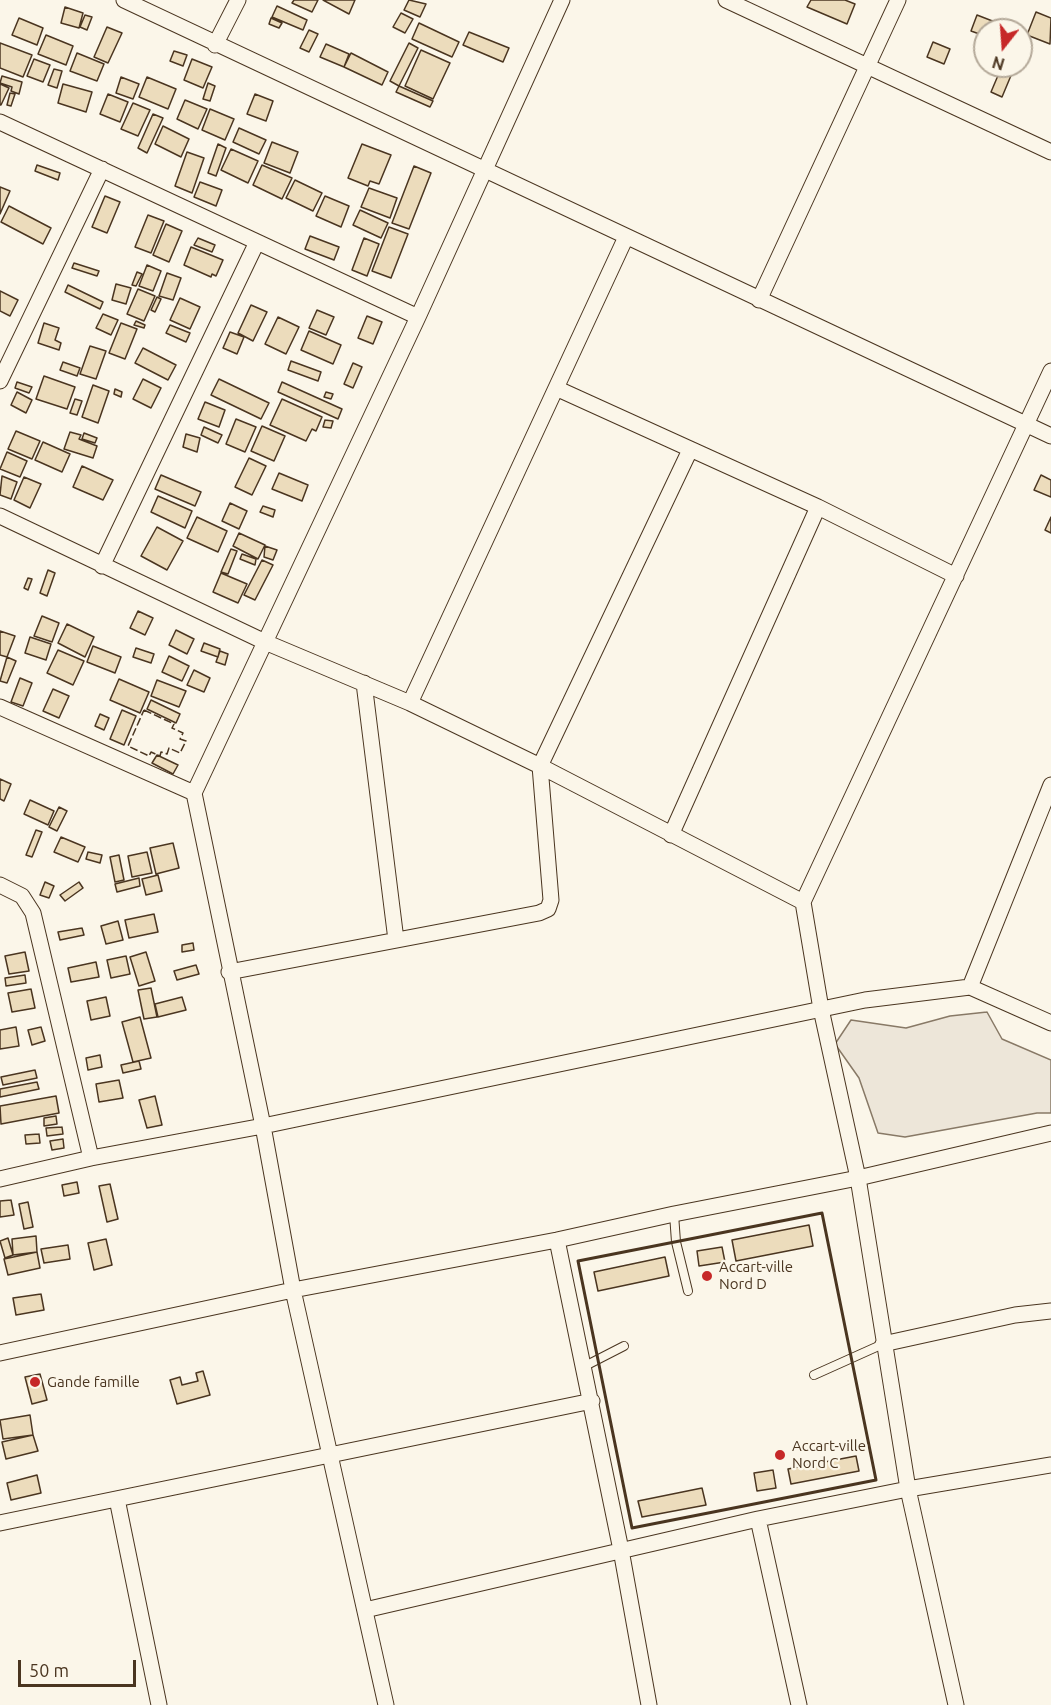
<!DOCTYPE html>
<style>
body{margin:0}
#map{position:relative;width:1051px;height:1705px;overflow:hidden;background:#fbf6e9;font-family:Ubuntu,sans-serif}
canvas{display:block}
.north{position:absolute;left:973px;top:18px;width:60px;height:60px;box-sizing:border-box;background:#fbf6e9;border:2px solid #b4a999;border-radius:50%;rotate:197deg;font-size:16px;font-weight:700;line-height:24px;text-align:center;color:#4a3520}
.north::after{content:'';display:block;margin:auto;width:21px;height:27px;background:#c62828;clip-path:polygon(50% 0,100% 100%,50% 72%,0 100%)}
.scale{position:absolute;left:18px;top:1660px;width:118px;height:27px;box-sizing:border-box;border:3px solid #4a3520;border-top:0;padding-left:8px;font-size:18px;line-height:21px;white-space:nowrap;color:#4a3520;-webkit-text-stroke:4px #fbf6e9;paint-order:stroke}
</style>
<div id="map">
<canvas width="1051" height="1705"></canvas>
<div class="north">N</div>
<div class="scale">50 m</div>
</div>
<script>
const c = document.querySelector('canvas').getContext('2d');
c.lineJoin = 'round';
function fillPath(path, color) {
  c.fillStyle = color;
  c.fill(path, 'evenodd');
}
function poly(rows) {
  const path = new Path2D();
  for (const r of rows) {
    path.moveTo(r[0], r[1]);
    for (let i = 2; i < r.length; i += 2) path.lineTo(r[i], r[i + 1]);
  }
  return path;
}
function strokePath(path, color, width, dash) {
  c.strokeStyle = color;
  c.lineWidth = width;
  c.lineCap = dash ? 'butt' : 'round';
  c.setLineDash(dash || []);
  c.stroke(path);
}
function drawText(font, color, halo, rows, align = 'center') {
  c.font = font + ' Ubuntu,sans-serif';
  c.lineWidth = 4.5;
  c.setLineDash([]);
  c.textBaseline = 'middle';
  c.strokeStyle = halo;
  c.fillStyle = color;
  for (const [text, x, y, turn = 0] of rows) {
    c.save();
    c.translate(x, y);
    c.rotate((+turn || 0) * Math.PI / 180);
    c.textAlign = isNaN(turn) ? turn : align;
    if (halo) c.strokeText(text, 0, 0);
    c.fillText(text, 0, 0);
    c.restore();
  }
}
const green = poly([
 [987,1012,1002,1039,1051,1060,1051,1113,1037,1113,905,1137,878,1133,859,1078,835,1044,851,1020,906,1028,950,1016,987,1012]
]);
const building = poly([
 [294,0,318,0,312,12,292,3,294,0],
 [323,0,355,0,349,14,323,0],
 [409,0,426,4,420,17,404,10,409,0],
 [811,0,845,0,855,4,847,24,807,7,811,0],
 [277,6,307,20,303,30,272,17,277,6],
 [65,7,83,13,79,28,61,23,65,7],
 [1036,12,1051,18,1050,44,1027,35,1036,12],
 [401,13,413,19,405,33,393,27,401,13],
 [85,15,92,17,87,30,80,27,85,15],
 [977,15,1013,29,1012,30,985,30,985,36,971,31,977,15],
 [19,18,43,28,37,45,12,35,19,18],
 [271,18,282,23,279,28,269,24,271,18],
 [419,23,459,42,452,57,412,39,419,23],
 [107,27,122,33,108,63,94,57,107,27],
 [309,30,318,34,309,52,300,48,309,30],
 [469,32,509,48,503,62,463,45,469,32],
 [46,35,73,46,66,65,38,54,46,35],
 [933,42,950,49,944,64,927,57,933,42],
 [0,43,32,55,23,77,0,68,0,43],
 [409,43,418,48,399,86,390,81,409,43],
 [326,44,349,54,344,67,320,57,326,44],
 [421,50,450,63,433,99,405,86,421,50],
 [174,51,187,55,183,66,170,61,174,51],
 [77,53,104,64,97,81,70,71,77,53],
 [351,53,388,72,382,85,344,67,351,53],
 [34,59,50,65,43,82,27,76,34,59],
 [192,59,212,67,203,88,184,80,192,59],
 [1002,66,1015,66,1002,97,991,92,1002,66],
 [54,69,62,71,57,88,48,85,54,69],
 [2,76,22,82,19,94,11,91,12,87,0,83,2,76],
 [121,77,139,84,133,99,116,93,121,77],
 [147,77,176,89,168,109,139,97,147,77],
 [208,83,215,86,210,101,203,99,208,83],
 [0,84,9,88,1,105,0,105,0,84],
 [63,84,92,92,86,112,58,103,63,84],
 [399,86,433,101,430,107,396,92,399,86],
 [10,93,15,94,11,106,7,105,10,93],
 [108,94,128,102,120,122,100,114,108,94],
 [255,94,273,101,266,121,247,114,255,94],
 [185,100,207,109,198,129,177,119,185,100],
 [133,103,150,110,138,136,121,129,133,103],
 [210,109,234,119,225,140,202,130,210,109],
 [153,114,163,118,147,153,138,148,153,114],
 [163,126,189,139,181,157,155,144,163,126],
 [239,128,266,140,259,154,233,142,239,128],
 [272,142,298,152,290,173,264,163,272,142],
 [218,144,226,148,216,176,208,173,218,144],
 [362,144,391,155,379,184,370,181,368,186,348,178,362,144],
 [231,149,258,161,248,183,221,170,231,149],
 [187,152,204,158,192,193,175,186,187,152],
 [37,165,60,173,58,180,35,171,37,165],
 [262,165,292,178,282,199,253,185,262,165],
 [414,166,431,173,409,229,392,223,414,166],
 [295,180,322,193,313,211,286,198,295,180],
 [200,182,222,190,216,206,194,197,200,182],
 [0,187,10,191,0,214,0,187],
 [369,188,397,198,390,218,361,207,369,188],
 [105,196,120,202,107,233,92,227,105,196],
 [325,196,349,206,341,227,316,216,325,196],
 [9,206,51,228,43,244,1,222,9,206],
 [360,210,388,223,381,238,353,225,360,210],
 [148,215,164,221,151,253,135,247,148,215],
 [166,224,182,231,169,262,153,255,166,224],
 [389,227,408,234,391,278,372,271,389,227],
 [310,236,339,247,334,260,305,249,310,236],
 [198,238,215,245,212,252,194,245,198,238],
 [364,238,379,244,367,276,352,270,364,238],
 [191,247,223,260,216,276,212,274,211,277,184,265,191,247],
 [74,263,99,271,97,276,72,268,74,263],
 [147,265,161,271,153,291,139,286,147,265],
 [137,272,142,274,136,286,132,285,137,272],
 [167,273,181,278,173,300,159,296,167,273],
 [116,284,131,288,126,304,112,300,116,284],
 [68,285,103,302,100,309,65,292,68,285],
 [138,289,155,296,144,321,127,314,138,289],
 [0,291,18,300,10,316,0,311,0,291],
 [157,297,161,299,155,312,151,310,157,297],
 [180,298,200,307,190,329,170,320,180,298],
 [251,305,267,312,253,341,238,333,251,305],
 [317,310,334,317,326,335,309,328,317,310],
 [103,314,118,320,111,335,96,328,103,314],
 [367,316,382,322,373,344,358,338,367,316],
 [278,317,299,327,286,354,265,344,278,317],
 [136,321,145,325,144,328,134,325,136,321],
 [44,323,59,328,55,340,61,343,59,350,38,343,44,323],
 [121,323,137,329,125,359,109,353,121,323],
 [170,325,190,333,186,342,166,333,170,325],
 [309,331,341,345,333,364,301,350,309,331],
 [230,332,244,337,237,354,223,348,230,332],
 [90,346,106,351,96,379,80,374,90,346],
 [143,348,176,365,168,380,135,363,143,348],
 [291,361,321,372,318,381,288,370,291,361],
 [63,362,80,368,77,376,60,370,63,362],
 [353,363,362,367,353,388,344,384,353,363],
 [44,376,75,387,67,409,36,399,44,376],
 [143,379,161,388,151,408,133,399,143,379],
 [219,379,269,403,261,419,211,395,219,379],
 [17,382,32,387,29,393,15,388,17,382],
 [282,382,342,409,338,419,278,392,282,382],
 [93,385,109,391,98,423,82,417,93,385],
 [115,389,122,392,121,397,114,394,115,389],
 [17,392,32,400,26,413,11,405,17,392],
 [326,392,333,394,331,399,324,397,326,392],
 [75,399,82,401,77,415,70,413,75,399],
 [282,399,322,417,316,431,312,429,306,441,270,425,282,399],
 [205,402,225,410,219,427,198,419,205,402],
 [236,419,256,427,245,452,226,444,236,419],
 [325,420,333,421,331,428,323,427,325,420],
 [262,426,285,436,274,461,251,451,262,426],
 [204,427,222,435,218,443,201,435,204,427],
 [16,431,40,441,32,459,8,449,16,431],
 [70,432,81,435,79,439,97,446,93,458,64,449,70,432],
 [84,433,97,438,95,443,82,439,84,433],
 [186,434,200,438,197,452,183,447,186,434],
 [43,442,70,454,62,472,35,460,43,442],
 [7,452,27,461,20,477,0,469,7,452],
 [249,458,266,466,252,495,235,487,249,458],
 [82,466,113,480,103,500,73,487,82,466],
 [279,473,308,485,302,501,272,489,279,473],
 [161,475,201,492,195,506,155,489,161,475],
 [1041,475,1051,480,1051,497,1034,490,1041,475],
 [2,476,17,482,11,499,0,495,2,476],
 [24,477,41,484,30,508,14,500,24,477],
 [158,496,192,511,185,528,151,512,158,496],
 [230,503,247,511,239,529,222,521,230,503],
 [263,506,275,510,273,517,260,512,263,506],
 [197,517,227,531,218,552,187,538,197,517],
 [1051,517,1051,533,1045,530,1051,517],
 [157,527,183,541,167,570,141,556,157,527],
 [239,533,265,545,258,559,233,546,239,533],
 [265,546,277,550,273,560,264,557,265,546],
 [231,549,237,551,228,574,221,572,231,549],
 [242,554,256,559,255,565,240,559,242,554],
 [262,560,273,565,255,600,244,595,262,560],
 [48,570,55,573,47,596,40,593,48,570],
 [221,573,247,584,238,603,213,592,221,573],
 [28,578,32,579,28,590,24,588,28,578],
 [138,611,153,618,145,635,130,628,138,611],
 [42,616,59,623,52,642,34,636,42,616],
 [67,624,94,637,85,657,58,643,67,624],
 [176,630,194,639,187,654,169,645,176,630],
 [0,631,15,636,7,657,0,655,0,631],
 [30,637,51,644,46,660,25,653,30,637],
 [204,643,220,649,218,657,201,651,204,643],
 [93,646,121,657,115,673,87,662,93,646],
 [136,648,154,654,151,663,133,657,136,648],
 [58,650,84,661,73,685,47,673,58,650],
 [220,651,228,654,225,665,216,662,220,651],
 [169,656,189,666,182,681,162,672,169,656],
 [7,657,16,661,7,683,0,681,7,657],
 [194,670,210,678,204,692,187,685,194,670],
 [20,678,32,683,23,706,11,702,20,678],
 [119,679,149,692,140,713,110,700,119,679],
 [157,680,186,691,179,707,151,696,157,680],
 [53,689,69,696,59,718,43,711,53,689],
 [151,700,180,714,176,723,147,709,151,700],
 [122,710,136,716,124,745,110,739,122,710],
 [100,714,109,718,104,730,95,726,100,714],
 [157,755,178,765,173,774,152,763,157,755],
 [0,779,11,784,4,801,0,799,0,779],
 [30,800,54,811,48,825,24,814,30,800],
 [59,807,67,811,57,831,49,827,59,807],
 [36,830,42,832,32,857,26,855,36,830],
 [61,837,85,847,78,862,54,852,61,837],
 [173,843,179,868,156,874,150,848,173,843],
 [88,852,102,855,100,863,86,859,88,852],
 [147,852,152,873,132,877,128,856,147,852],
 [119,855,124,880,115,882,110,857,119,855],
 [158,875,162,891,146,895,142,879,158,875],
 [139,878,140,886,117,892,115,884,139,878],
 [45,882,54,886,49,898,40,895,45,882],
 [79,882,83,888,65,901,60,895,79,882],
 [154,914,158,932,129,938,125,920,154,914],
 [118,921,123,940,106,944,101,926,118,921],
 [82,928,84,935,60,940,58,932,82,928],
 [193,943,194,950,182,952,182,945,193,943],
 [25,952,29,971,9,974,5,956,25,952],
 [146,952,155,981,139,986,130,957,146,952],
 [126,956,130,974,111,978,107,960,126,956],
 [96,962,99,977,71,982,68,968,96,962],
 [196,965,199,974,177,980,174,971,196,965],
 [25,975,26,983,6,986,5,978,25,975],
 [151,988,157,1017,144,1019,138,990,151,988],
 [31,989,35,1008,12,1012,8,993,31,989],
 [106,997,110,1016,91,1020,87,1001,106,997],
 [182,997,186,1010,158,1017,155,1004,182,997],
 [140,1017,151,1058,133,1062,122,1022,140,1017],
 [16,1027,19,1046,0,1049,0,1030,16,1027],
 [41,1027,45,1041,32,1045,28,1030,41,1027],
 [100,1055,102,1067,88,1070,86,1058,100,1055],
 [139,1061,141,1069,123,1073,121,1065,139,1061],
 [35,1070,37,1078,3,1085,1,1077,35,1070],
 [119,1080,123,1098,99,1102,96,1084,119,1080],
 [37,1082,39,1089,0,1097,0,1089,37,1082],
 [56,1096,59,1113,1,1124,0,1106,56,1096],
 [155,1096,162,1125,147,1128,139,1100,155,1096],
 [56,1116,57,1124,44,1126,44,1118,56,1116],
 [62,1127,63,1134,47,1136,46,1128,62,1127],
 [39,1134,40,1143,26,1144,25,1135,39,1134],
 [63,1139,64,1148,52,1150,50,1141,63,1139],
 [77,1182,79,1193,64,1196,62,1185,77,1182],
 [110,1184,118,1219,107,1222,99,1186,110,1184],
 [11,1200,14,1215,0,1217,0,1201,11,1200],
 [28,1202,33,1227,24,1229,19,1204,28,1202],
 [809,1225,813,1246,736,1261,732,1240,809,1225],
 [36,1236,37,1252,13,1255,12,1239,36,1236],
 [8,1238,13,1255,5,1258,0,1241,8,1238],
 [106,1239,112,1265,94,1270,88,1243,106,1239],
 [68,1245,70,1259,44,1263,41,1249,68,1245],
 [722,1247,725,1262,699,1266,697,1251,722,1247],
 [37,1252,40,1268,8,1275,4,1259,37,1252],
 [665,1257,669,1276,598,1291,594,1272,665,1257],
 [41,1294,44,1310,16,1315,13,1298,41,1294],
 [203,1371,210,1395,177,1404,170,1380,180,1377,182,1385,198,1381,196,1373,203,1371],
 [40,1374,47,1400,32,1404,25,1377,40,1374],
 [30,1415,33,1435,3,1439,0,1420,30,1415],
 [33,1435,38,1451,6,1459,2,1442,33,1435],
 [856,1456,859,1471,791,1484,788,1469,856,1456],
 [773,1470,776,1488,757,1491,754,1473,773,1470],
 [37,1475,41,1493,11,1500,7,1483,37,1475],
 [702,1488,706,1505,642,1517,638,1501,702,1488]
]);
const lane = poly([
 [674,1214,676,1242,688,1291],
 [585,1366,624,1346],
 [814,1375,883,1344]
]);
const street = poly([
 [124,0,1051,436],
 [726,0,1051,152],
 [215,45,238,0],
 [0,122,418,317],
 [759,300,898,0],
 [0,381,102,169],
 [558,389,818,507,956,576],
 [0,516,265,642,410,703,540,766,803,902],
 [102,566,257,242],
 [364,683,396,940],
 [410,703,626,237],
 [0,707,194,793],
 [671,835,818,507],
 [0,885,22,896,33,913,91,1158],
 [229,972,539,913,548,909,551,900,540,766,690,450],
 [970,987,1051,785],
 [0,1179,91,1158,263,1126,865,1000,970,987,1051,1023],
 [557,1240,621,1550,649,1705],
 [883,1344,1015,1315,1051,1311],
 [0,1353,293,1290,557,1240,674,1214,858,1178,1051,1133],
 [117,1499,159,1705],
 [758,1519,799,1705],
 [0,1523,592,1401],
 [365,1610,758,1519,908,1489,1051,1465],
 [386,1705,293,1290,263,1126,194,793,418,317,562,0],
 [956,1705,908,1489,858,1178,821,1009,803,902,1051,371]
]);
const fence = poly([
 [144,710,174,724,172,728,183,733,180,739,186,741,180,753,169,748,167,754,161,752,160,756,151,752,149,756,128,746,144,710]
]);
const wall = poly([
 [822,1213,876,1480,632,1528,578,1261,822,1213]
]);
const markers = [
 [707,1276,6,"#c62828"],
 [35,1382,6,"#c62828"],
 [780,1455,6,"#c62828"]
];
const poiNames = [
 ["Accart-ville",719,1267],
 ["Nord D",719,1284],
 ["Gande famille",47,1382],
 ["Accart-ville",792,1446],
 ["Nord C",792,1463]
];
fillPath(green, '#ede6d9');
strokePath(green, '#887966', 1.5);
fillPath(building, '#ecdcbc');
strokePath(building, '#4a3520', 1.5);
strokePath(lane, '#4a3520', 10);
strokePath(street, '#4a3520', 17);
strokePath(lane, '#fbf6e9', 8);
strokePath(street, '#fbf6e9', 15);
strokePath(fence, '#4a3520', 1.5, [8, 3]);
strokePath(wall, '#4a3520', 3);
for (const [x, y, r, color] of markers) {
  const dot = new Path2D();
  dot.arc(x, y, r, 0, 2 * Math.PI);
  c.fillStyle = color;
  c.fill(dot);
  strokePath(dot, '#fbf6e9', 2);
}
drawText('15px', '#4a3520', '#fbf6e9', poiNames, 'left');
</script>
